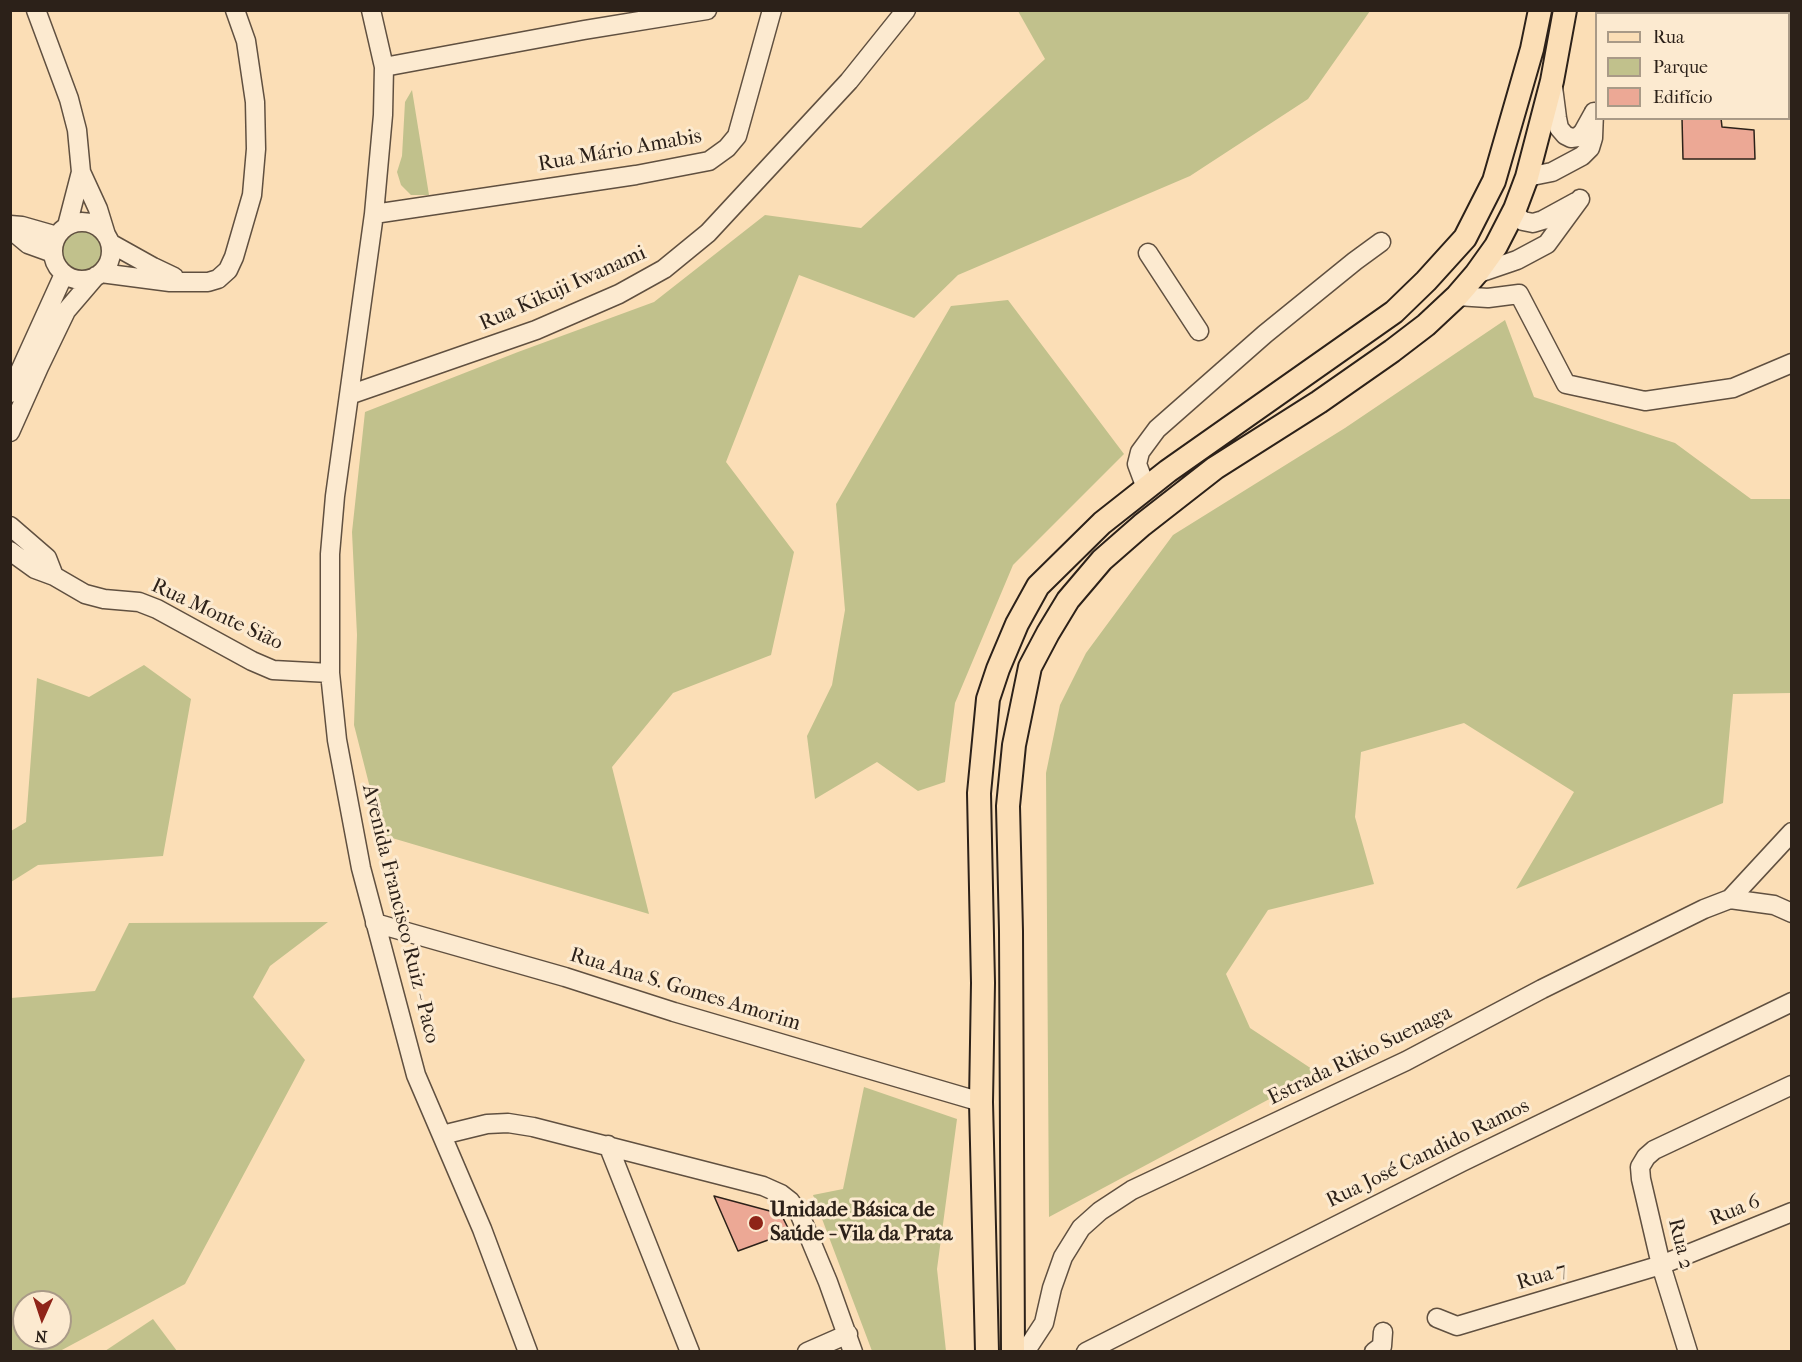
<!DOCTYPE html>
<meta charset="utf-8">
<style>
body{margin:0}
#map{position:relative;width:1802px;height:1362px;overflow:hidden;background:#fbdeb6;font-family:"IM FELL French Canon",serif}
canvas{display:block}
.frame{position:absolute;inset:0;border:12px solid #2c2119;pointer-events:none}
.legend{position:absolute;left:1595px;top:12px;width:195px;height:108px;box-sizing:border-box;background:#fcead0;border:2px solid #a99a87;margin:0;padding:8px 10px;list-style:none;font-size:18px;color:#2c2119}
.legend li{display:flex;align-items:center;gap:12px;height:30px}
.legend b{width:30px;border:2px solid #a99a87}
.north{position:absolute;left:12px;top:1290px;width:60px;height:60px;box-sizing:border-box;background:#fcead0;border:2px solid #a99a87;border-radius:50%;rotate:183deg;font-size:16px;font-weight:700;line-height:24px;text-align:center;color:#2c2119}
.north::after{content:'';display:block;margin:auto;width:21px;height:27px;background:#8f2418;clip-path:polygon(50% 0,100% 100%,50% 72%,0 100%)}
</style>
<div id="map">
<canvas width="1802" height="1362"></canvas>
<div class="frame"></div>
<ul class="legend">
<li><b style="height:8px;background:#fbdeb6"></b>Rua</li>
<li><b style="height:16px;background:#c1c18c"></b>Parque</li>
<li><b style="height:16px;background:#eca895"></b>Edifício</li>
</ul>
<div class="north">N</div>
</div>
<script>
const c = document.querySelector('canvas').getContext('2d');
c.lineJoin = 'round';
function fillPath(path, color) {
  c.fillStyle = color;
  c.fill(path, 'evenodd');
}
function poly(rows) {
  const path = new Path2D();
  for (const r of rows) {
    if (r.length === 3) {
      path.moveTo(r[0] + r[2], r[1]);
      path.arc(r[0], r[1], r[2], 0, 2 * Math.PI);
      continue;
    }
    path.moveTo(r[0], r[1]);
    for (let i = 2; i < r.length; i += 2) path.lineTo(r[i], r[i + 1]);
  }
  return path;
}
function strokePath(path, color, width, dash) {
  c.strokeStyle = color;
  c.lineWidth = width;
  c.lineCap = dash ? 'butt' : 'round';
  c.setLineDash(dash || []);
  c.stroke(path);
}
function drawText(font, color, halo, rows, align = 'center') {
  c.font = font + ' "IM FELL French Canon",serif';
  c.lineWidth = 6;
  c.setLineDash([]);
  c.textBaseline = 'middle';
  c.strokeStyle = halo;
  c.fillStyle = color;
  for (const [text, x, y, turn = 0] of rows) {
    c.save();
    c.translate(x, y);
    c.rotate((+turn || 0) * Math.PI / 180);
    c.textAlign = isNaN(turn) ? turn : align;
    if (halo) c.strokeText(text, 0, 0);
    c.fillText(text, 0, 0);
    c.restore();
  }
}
const green = poly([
 [1018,11,1370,11,1308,99,1190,176,958,275,914,318,799,275,726,462,794,552,771,655,673,693,612,767,649,914,382,835,354,725,357,635,352,532,365,412,518,352,654,302,765,215,861,228,1045,59],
 [412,90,429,195,411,195,401,185,397,172,402,156,405,102],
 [85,229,95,232,102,239,106,248,104,259,99,269,90,274,73,274,64,270,59,261,57,252,60,242,67,234,75,230],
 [1008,300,1124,454,1013,565,955,703,945,782,918,791,877,762,815,799,807,736,832,685,845,610,836,504,951,306],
 [1505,320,1534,397,1675,443,1751,499,1791,499,1791,693,1733,694,1723,803,1516,889,1574,792,1464,723,1361,752,1355,817,1374,884,1268,910,1226,974,1250,1028,1318,1073,1049,1217,1046,773,1060,705,1086,653,1173,535,1345,428],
 [144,665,191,699,163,856,38,865,11,882,11,831,26,822,37,678,89,697],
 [328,922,270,966,253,997,305,1060,185,1284,60,1351,11,1351,11,998,95,991,129,923],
 [24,1302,60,1302,60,1338,24,1338],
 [864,1087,957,1119,937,1269,946,1351,872,1351,813,1195,843,1189],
 [153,1319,177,1351,105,1351]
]);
const building = poly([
 [1682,118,1721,118,1722,127,1754,130,1755,159,1683,159,1682,118],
 [714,1196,781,1214,790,1232,738,1251,714,1196]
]);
const minor = poly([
 [36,10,69,99,77,130,81,172,98,209,106,235],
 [371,10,384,67,383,115,374,214,335,496,330,554,330,673,337,740,361,868,416,1075,482,1229,528,1352],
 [384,67,584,30,707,10],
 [1553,87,1557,118,1559,128,1565,135,1571,138,1578,137,1583,132,1593,114],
 [1527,177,1552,172,1582,156,1590,148,1593,138,1594,112],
 [1515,209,1517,216,1523,221,1533,223,1543,220,1576,202],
 [374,214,636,175,709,161,727,148,737,136,772,10],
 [82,251,29],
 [10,225,22,226,57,236],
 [67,226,81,172],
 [10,229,28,244,53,253],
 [110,243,153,267,174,277],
 [1148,253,1199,331],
 [101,273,170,282,208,282,218,279,228,270,234,257,252,195,256,149,255,102,246,41,235,10],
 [1476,274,1517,260,1547,244,1580,199],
 [1457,296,1488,298,1519,294,1566,384,1645,401,1733,388,1792,363],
 [10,393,64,274],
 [349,395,536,330,619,294,664,269,708,233,849,81,906,10],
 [10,432,39,367,66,311,96,276],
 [1146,488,1137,464,1140,452,1157,429,1265,334,1355,261,1381,242],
 [10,526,47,558,54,576],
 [10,551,35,569,54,576,85,594,104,599,139,602,157,609,252,661,273,670,330,673],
 [1730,899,1792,832],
 [375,923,565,977,674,1012,981,1102],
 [442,1135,487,1124,508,1123,533,1127,763,1186,781,1194,790,1201,800,1215,828,1282,853,1352],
 [608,1145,690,1352],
 [1437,1318,1457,1326,1661,1265,1792,1212],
 [807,1352,848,1334],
 [1025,1352,1044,1323,1052,1288,1063,1257,1081,1228,1100,1211,1132,1190,1406,1061,1542,989,1704,909,1730,899,1774,905,1792,913],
 [1086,1352,1462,1162,1792,1002],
 [1374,1352,1382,1346,1383,1332],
 [1688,1352,1661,1265,1641,1179,1640,1167,1646,1157,1654,1150,1792,1085]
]);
const major = poly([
 [987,1352,981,1102,983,983,979,793,988,699,998,669,1017,624,1038,586,1102,523,1168,471,1394,312,1426,281,1465,238,1494,181,1532,49,1540,10],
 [1013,1352,1011,931,1008,806,1014,745,1030,667,1048,633,1068,600,1102,560,1142,525,1215,468,1319,402,1392,351,1426,325,1457,296,1476,274,1496,246,1515,209,1527,177,1552,81,1565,10]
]);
const markers = [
 [756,1223,8,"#8f2418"]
];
const streetNames = [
 ["Rua Mário Amabis",620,151,-10],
 ["Rua Kikuji Iwanami",563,289,-24],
 ["Rua Monte Sião",217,615,25],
 ["Avenida Francisco Ruiz - Paco",400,914,76],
 ["Rua Ana S. Gomes Amorim",685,990,17],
 ["Estrada Rikio Suenaga",1360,1056,-26],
 ["Rua José Candido Ramos",1428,1154,-26],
 ["Rua 6",1735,1211,-22],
 ["Rua 2",1680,1244,76],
 ["Rua 7",1542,1277,-17]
];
const poiNames = [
 ["Unidade Básica de",770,1211],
 ["Saúde - Vila da Prata",770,1235]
];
fillPath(green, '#c1c18c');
fillPath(building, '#eca895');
strokePath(building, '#2c2119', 1.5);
strokePath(minor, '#605040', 21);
strokePath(major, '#2c2119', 26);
strokePath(minor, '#fcead0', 18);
strokePath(major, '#fbdeb6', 22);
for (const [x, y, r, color] of markers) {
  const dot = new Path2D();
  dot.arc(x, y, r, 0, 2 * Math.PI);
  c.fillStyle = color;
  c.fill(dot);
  strokePath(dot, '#fcead0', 2);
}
drawText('21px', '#2c2119', '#fcead0', streetNames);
drawText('bold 21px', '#2c2119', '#fcead0', poiNames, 'left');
</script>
